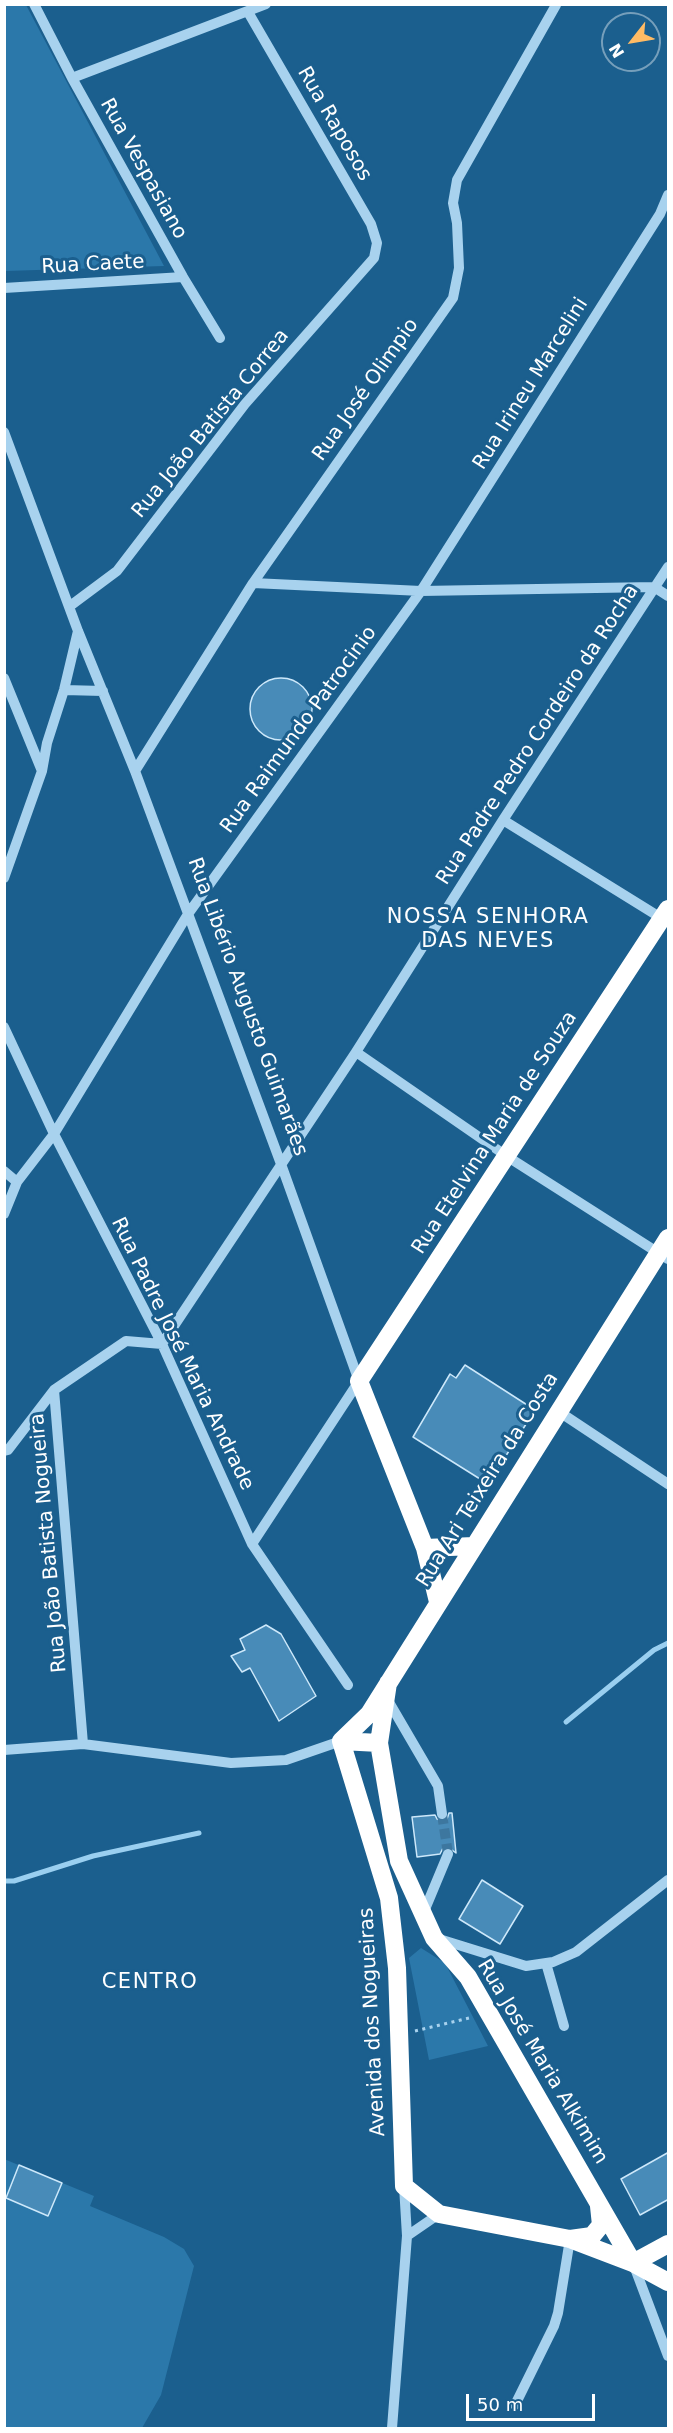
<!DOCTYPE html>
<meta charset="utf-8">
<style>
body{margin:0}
#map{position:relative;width:673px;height:2433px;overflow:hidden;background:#1b5f8e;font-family:"DejaVu Sans",sans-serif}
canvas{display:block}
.frame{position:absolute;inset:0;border:6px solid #fff;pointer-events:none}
.north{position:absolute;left:601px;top:12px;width:60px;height:60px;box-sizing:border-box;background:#1b5f8e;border:2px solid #769fbb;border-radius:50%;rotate:239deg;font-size:16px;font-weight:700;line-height:24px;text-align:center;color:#fff}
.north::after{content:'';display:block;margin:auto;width:21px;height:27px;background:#ffbb64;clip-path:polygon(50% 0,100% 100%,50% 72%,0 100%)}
.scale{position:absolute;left:466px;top:2394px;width:129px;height:27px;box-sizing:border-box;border:3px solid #fff;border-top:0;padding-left:8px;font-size:18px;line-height:21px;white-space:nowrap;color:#fff;-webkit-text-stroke:4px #1b5f8e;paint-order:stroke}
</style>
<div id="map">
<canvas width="673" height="2433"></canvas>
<div class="frame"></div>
<div class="north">N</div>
<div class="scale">50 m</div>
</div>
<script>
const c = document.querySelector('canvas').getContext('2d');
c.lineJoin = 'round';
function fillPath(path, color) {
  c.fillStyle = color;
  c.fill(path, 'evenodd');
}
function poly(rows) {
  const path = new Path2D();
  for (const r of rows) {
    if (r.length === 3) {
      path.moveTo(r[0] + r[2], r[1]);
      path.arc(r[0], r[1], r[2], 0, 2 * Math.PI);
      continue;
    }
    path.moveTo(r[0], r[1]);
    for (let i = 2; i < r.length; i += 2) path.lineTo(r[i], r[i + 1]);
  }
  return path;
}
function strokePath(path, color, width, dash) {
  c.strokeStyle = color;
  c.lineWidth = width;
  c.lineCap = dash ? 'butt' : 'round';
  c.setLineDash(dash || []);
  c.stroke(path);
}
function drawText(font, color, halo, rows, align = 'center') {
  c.font = font + ' "DejaVu Sans",sans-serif';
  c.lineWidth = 6;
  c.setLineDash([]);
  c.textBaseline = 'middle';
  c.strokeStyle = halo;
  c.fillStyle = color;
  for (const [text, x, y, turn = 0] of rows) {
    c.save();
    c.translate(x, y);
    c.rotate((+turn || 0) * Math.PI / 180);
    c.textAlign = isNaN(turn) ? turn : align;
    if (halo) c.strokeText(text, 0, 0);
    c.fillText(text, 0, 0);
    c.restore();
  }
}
const green = poly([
 [4,5,26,5,164,266,5,271],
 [421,1948,445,1963,488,2046,429,2060,409,1958],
 [4,2159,94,2196,90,2206,164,2237,184,2249,194,2266,161,2395,142,2428,5,2428]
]);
const stream = poly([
 [566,1722,654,1650,668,1643],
 [4,1881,14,1881,93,1856,199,1833]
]);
const building = poly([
 [281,709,31],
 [465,1365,535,1410,488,1484,413,1437,450,1374,456,1378,465,1365],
 [266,1625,281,1634,316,1696,279,1721,250,1668,242,1672,231,1656,245,1650,240,1639,266,1625],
 [449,1813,452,1813,456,1853,448,1847,443,1848,440,1854,417,1857,412,1817,435,1815,437,1819,442,1821,447,1819,449,1813],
 [482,1880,523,1906,500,1944,459,1919,482,1880],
 [669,2152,669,2199,640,2215,621,2179,669,2152],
 [19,2165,62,2183,48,2216,6,2198,19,2165]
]);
const minorTunnel = poly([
 [442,1814,448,1854]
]);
const path = poly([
 [415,2031,473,2017]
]);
const minor = poly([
 [34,4,72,78,183,277,220,338],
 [72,78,266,4],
 [4,288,183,277],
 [4,432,78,631,135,771,281,1164,359,1381,252,1544],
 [253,583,421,591,654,587,668,596],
 [70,606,117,571,245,404,374,258,377,243,371,224,248,12],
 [4,678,42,771],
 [64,690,103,691],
 [135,771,253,583,453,298,459,268,457,223,453,203,457,180,556,5],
 [503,820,666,921],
 [4,878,42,771,47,743,64,690,78,631],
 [4,1027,54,1134,162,1344,252,1544,348,1685],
 [356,1052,508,1157,668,1259],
 [4,1171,17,1182],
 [4,1214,17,1182,54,1134,188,914,421,591,660,214,668,195],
 [162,1344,356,1052,503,820,668,567],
 [54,1390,83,1744],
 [558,1411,668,1484],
 [4,1451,8,1450,54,1390,126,1341,162,1344],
 [386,1697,438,1786,442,1814],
 [4,1750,83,1744,231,1763,286,1760,341,1741],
 [423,1914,448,1854],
 [439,1939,526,1966,553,1962,576,1952,668,1880],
 [546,1963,564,2026],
 [407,2236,439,2214],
 [633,2263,668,2356],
 [515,2405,554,2326,558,2313,570,2239],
 [392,2428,407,2236,404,2186]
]);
const highway = poly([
 [425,1548,474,1546],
 [438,1602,425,1548,359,1381,668,909],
 [388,1683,379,1743,399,1861,434,1938,468,1977,633,2263],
 [341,1741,389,1898,397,1968,404,2186,439,2214,570,2239,633,2263,668,2282],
 [341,1741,369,1714,668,1238],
 [341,1741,379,1743],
 [570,2239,592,2236,601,2225,599,2206],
 [633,2263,668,2244]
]);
const streetNames = [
 ["Rua Raposos",334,124,60],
 ["Rua Vespasiano",143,169,61],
 ["Rua Caete",93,265,-3],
 ["Rua Irineu Marcelini",531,384,-58],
 ["Rua José Olimpio",366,390,-55],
 ["Rua João Batista Correa",211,424,-51],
 ["Rua Raimundo Patrocinio",299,730,-54],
 ["Rua Padre Pedro Cordeiro da Rocha",538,735,-57],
 ["Rua Libério Augusto Guimarães",247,1007,70],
 ["Rua Etelvina Maria de Souza",495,1133,-57],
 ["Rua Padre José Maria Andrade",182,1354,64],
 ["Rua Ari Teixeira da Costa",488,1480,-58],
 ["Rua João Batista Nogueira",49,1543,-95],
 ["Avenida dos Nogueiras",373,2022,-93],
 ["Rua José Maria Alkimim",542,2062,59]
];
const neighbourhoodNames = [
 ["NOSSA SENHORA",488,918],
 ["DAS NEVES",488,942],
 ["CENTRO",150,1983]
];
fillPath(green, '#2b78aa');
strokePath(stream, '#9acff0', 5);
fillPath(building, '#488bb8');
strokePath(building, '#cde8fa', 1.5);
strokePath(minorTunnel, '#3d779f', 10, [10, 5]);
strokePath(path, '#a8d2ee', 3, [3, 4.5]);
strokePath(minor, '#a8d2ee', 10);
strokePath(highway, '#fff', 18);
drawText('20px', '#fff', '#1b5f8e', streetNames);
c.letterSpacing = '1.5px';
drawText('21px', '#fff', '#1b5f8e', neighbourhoodNames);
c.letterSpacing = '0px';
</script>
